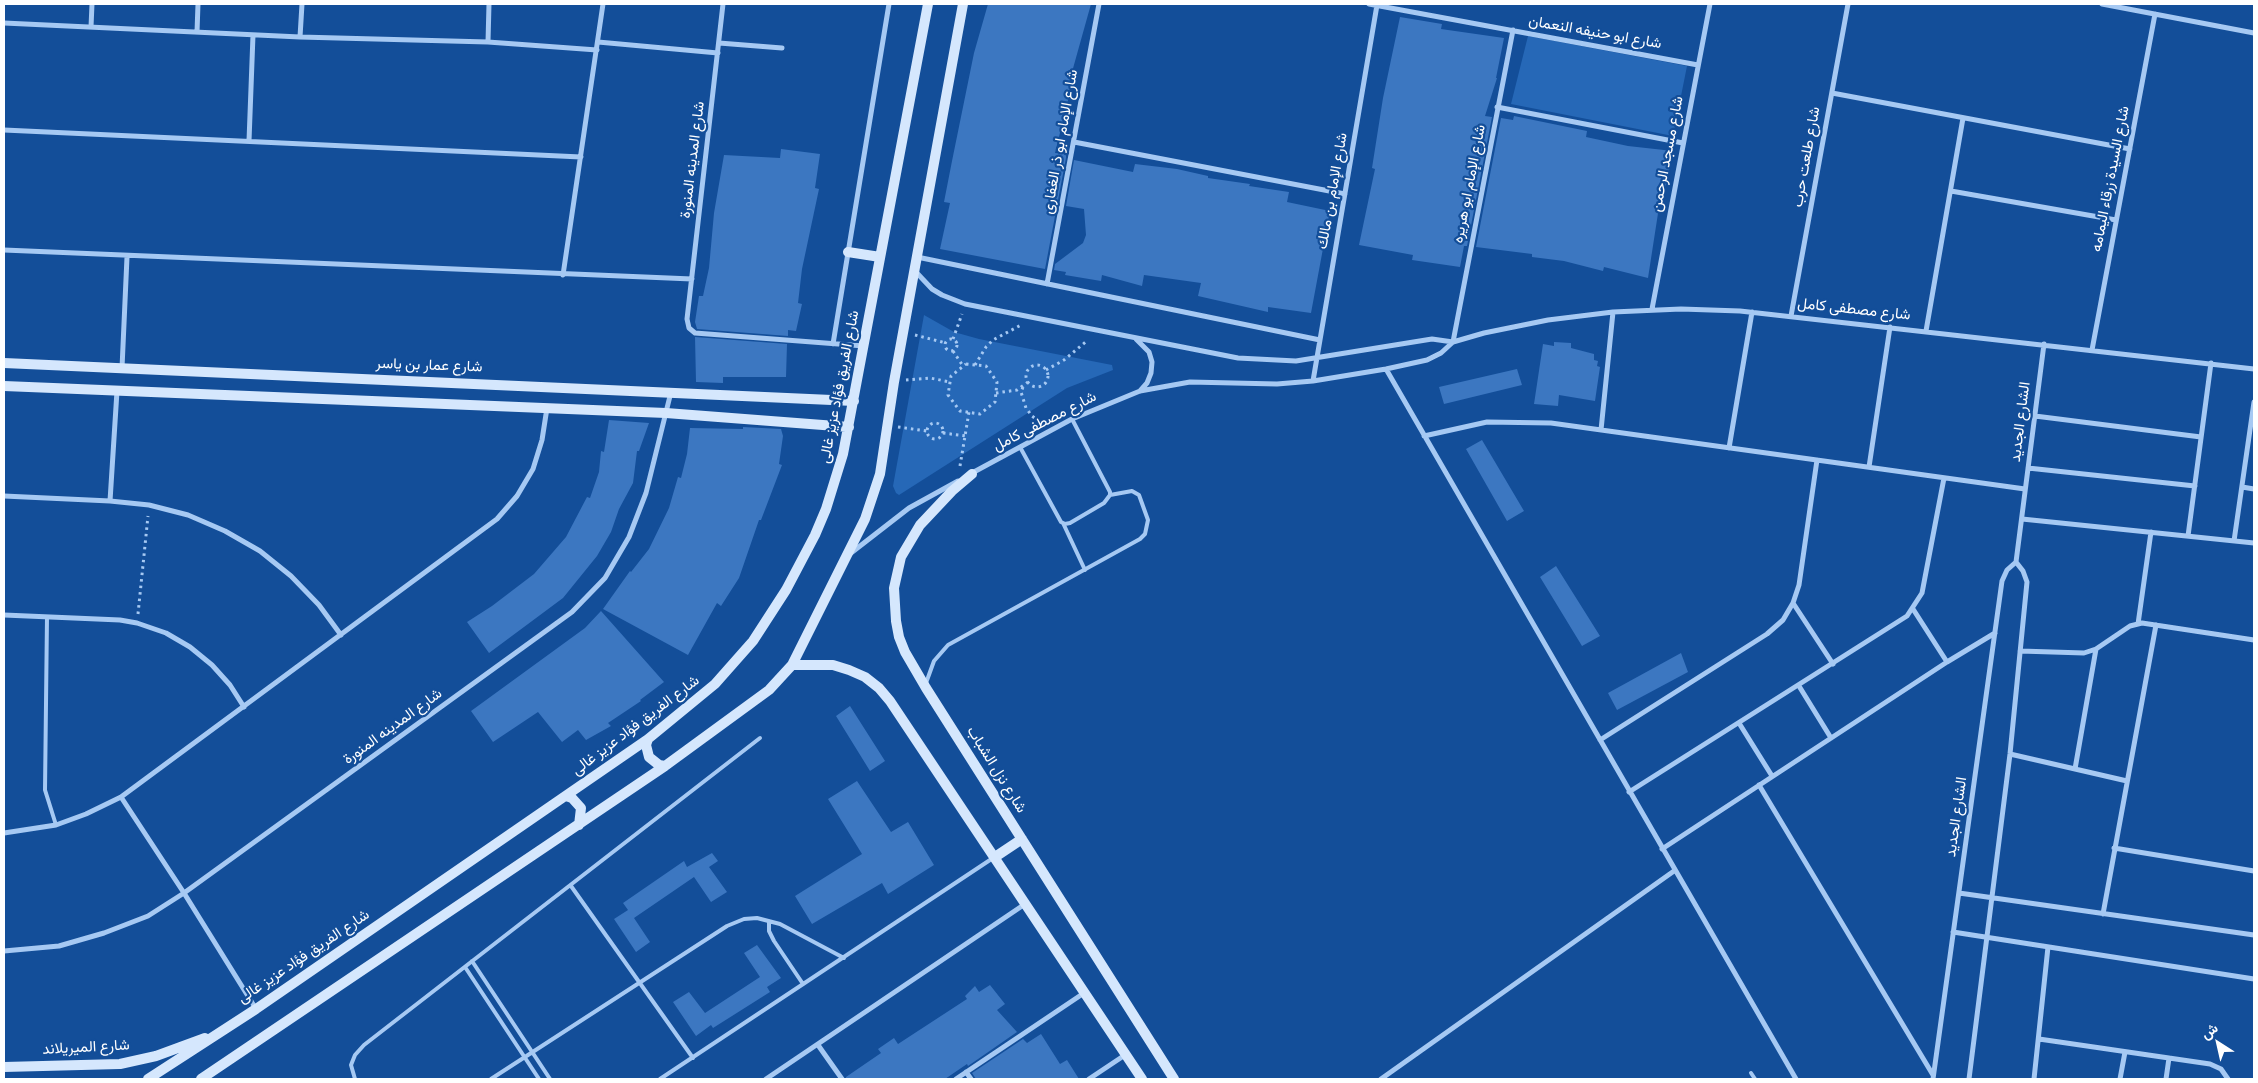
<!DOCTYPE html>
<meta charset="utf-8">
<style>
body{margin:0}
#map{position:relative;width:2258px;height:1083px;overflow:hidden;background:#134e99;font-family:"Titillium Web",Vazirmatn,sans-serif}
canvas{display:block}
.frame{position:absolute;inset:0;border:5px solid #fff;pointer-events:none}
.north{position:absolute;left:2193px;top:1018px;width:50px;height:50px;-webkit-text-stroke:4px #134e99;paint-order:stroke;rotate:325deg;font-size:14px;font-weight:700;line-height:20px;text-align:center;color:#fff}
.north::after{content:'';display:block;margin:auto;width:18px;height:22px;background:#fff;clip-path:polygon(50% 0,100% 100%,50% 72%,0 100%)}
</style>
<div id="map">
<canvas width="2258" height="1083"></canvas>
<div class="frame"></div>
<div class="north">ش</div>
</div>
<script>
const c = document.querySelector('canvas').getContext('2d');
c.lineJoin = 'round';
function fillPath(path, color) {
  c.fillStyle = color;
  c.fill(path, 'evenodd');
}
function poly(rows) {
  const path = new Path2D();
  for (const r of rows) {
    if (r.length === 3) {
      path.moveTo(r[0] + r[2], r[1]);
      path.arc(r[0], r[1], r[2], 0, 2 * Math.PI);
      continue;
    }
    path.moveTo(r[0], r[1]);
    for (let i = 2; i < r.length; i += 2) path.lineTo(r[i], r[i + 1]);
  }
  return path;
}
function strokePath(path, color, width, dash) {
  c.strokeStyle = color;
  c.lineWidth = width;
  c.lineCap = dash ? 'butt' : 'round';
  c.setLineDash(dash || []);
  c.stroke(path);
}
function drawText(font, color, halo, rows, align = 'center') {
  c.font = font + ' "Titillium Web",Vazirmatn,sans-serif';
  c.lineWidth = 4.5;
  c.setLineDash([]);
  c.textBaseline = 'middle';
  c.strokeStyle = halo;
  c.fillStyle = color;
  for (const [text, x, y, turn = 0] of rows) {
    c.save();
    c.translate(x, y);
    c.rotate((+turn || 0) * Math.PI / 180);
    c.textAlign = isNaN(turn) ? turn : align;
    if (halo) c.strokeText(text, 0, 0);
    c.fillText(text, 0, 0);
    c.restore();
  }
}
const green = poly([
 [1528,36,1687,66,1673,136,1511,104],
 [924,315,954,332,979,339,1112,365,1113,370,1067,388,899,495,896,493,893,486]
]);
const building = poly([
 [988,4,1091,4,1072,72,1075,72,1055,153,1066,154,1066,158,1045,269,940,249,950,203,944,202,952,161,974,53],
 [1400,17,1442,24,1441,29,1504,38,1496,78,1497,78,1485,116,1492,117,1467,246,1464,246,1460,267,1412,260,1413,255,1359,245,1375,169,1372,168,1383,98],
 [1514,116,1587,131,1586,137,1628,146,1673,151,1664,195,1661,194,1648,278,1604,267,1603,271,1564,261,1532,257,1532,254,1476,247,1501,118,1513,120],
 [781,149,820,154,815,188,819,189,802,269,798,303,802,304,796,331,788,330,788,336,697,329,695,322,699,296,703,296,709,268,714,213,724,155,780,158],
 [1074,160,1133,172,1135,164,1177,169,1208,176,1208,178,1250,184,1249,186,1289,192,1287,202,1330,211,1311,313,1268,307,1268,312,1198,296,1201,283,1144,275,1142,286,1102,275,1101,281,1065,275,1066,272,1054,270,1055,264,1083,243,1086,235,1084,209,1066,206],
 [695,337,787,344,786,377,723,377,723,383,696,382],
 [1554,342,1571,343,1571,348,1594,354,1594,360,1598,361,1597,366,1600,367,1595,401,1559,395,1558,406,1534,404,1543,344,1554,346],
 [1517,369,1522,385,1444,404,1439,387],
 [609,420,649,423,639,451,637,451,633,483,619,509,611,532,597,556,563,598,489,653,467,622,492,606,534,574,566,537,587,497,590,498,599,472,601,451,604,452],
 [743,427,781,429,783,436,779,464,782,465,761,520,759,520,739,578,721,606,717,603,688,655,603,609,630,571,631,572,649,549,669,508,678,477,681,478,687,454,690,428,743,429],
 [1482,440,1524,511,1507,521,1466,449],
 [1556,566,1600,636,1582,646,1540,577],
 [601,611,664,682,640,700,641,701,608,723,611,726,586,740,578,730,562,742,538,712,493,742,471,711,585,628],
 [1681,653,1688,672,1617,710,1608,693],
 [850,706,885,761,870,771,836,716],
 [857,781,891,832,908,822,934,865,888,894,882,883,812,924,795,896,862,854,828,799],
 [712,853,718,861,709,867,727,892,711,902,694,877,634,918,650,942,636,952,614,919,628,910,623,903,684,861,687,867],
 [757,945,781,978,767,987,770,992,713,1028,711,1025,696,1036,673,1002,689,992,705,1013,760,977,744,953],
 [990,985,1005,1004,997,1010,1017,1032,968,1066,967,1064,945,1079,846,1079,846,1077,881,1053,878,1049,894,1038,898,1044,967,999,965,996,975,986,979,992],
 [1041,1034,1060,1064,1067,1060,1079,1079,976,1079,972,1073,1023,1039,1027,1043]
]);
const path = poly([
 [915,335,946,343],
 [953,339,962,314],
 [951,345,6],
 [953,351,963,366],
 [966,364,986,366,997,382,995,402,980,414,960,411,948,395,951,376,966,364],
 [975,365,986,347,993,340,1021,325],
 [1037,376,11],
 [1046,370,1064,360,1088,340],
 [906,380,930,378,950,382],
 [1023,387,1021,392,1026,408,1032,416,1043,424],
 [996,393,1017,390,1028,382],
 [935,431,8],
 [898,427,927,431],
 [943,433,966,436],
 [960,466,969,412],
 [138,614,148,516]
]);
const lane = poly([
 [1020,447,1061,522,1065,524,1070,523,1104,503,1110,495,1110,492,1072,419],
 [1063,523,1085,570],
 [47,617,45,790,56,825],
 [926,683,934,661,948,645,1140,539,1145,534,1148,520,1139,495,1132,491,1110,495],
 [571,886,693,1058],
 [769,921,769,931,774,941,803,984],
 [472,961,550,1079],
 [465,967,539,1079],
 [1751,1073,1755,1079],
 [355,1079,351,1065,355,1055,364,1045,760,738],
 [491,1079,727,926,744,919,757,918,780,924,844,958],
 [660,1079,993,858]
]);
const street = poly([
 [723,4,687,319,689,328,695,333,864,346],
 [1369,4,1698,65],
 [2102,4,2254,33],
 [4,23,300,37,488,42,597,50],
 [91,27,92,4],
 [197,32,198,4],
 [300,37,302,4],
 [488,42,489,4],
 [598,42,718,53],
 [719,43,782,48],
 [1832,93,2130,149],
 [1497,107,1683,143],
 [4,130,581,157],
 [249,141,253,35],
 [1074,142,1345,194],
 [1951,191,2116,220],
 [4,250,692,279],
 [917,257,1320,340],
 [915,271,932,289,942,295,965,304,1238,358,1296,361,1432,339,1453,342],
 [563,275,603,4],
 [1047,284,1099,4],
 [1652,309,1710,4],
 [1791,316,1848,4],
 [1926,331,1963,118],
 [1136,339,1149,352,1152,362,1151,373,1147,383,1140,391],
 [1453,342,1513,30],
 [833,344,889,4],
 [2092,350,2155,14],
 [122,368,127,257],
 [1386,369,1796,1079],
 [1313,381,1377,5],
 [2035,416,2201,437],
 [1601,430,1613,312],
 [1424,436,1487,422,1551,423,2025,489],
 [1729,448,1752,312],
 [1869,467,1890,327],
 [2028,468,2195,486],
 [972,473,1072,419,1140,391,1190,382,1277,384,1313,381,1386,369,1427,360,1441,353,1453,342,1484,333,1548,320,1613,312,1681,309,1740,311,2254,369],
 [2242,487,2254,489],
 [4,496,110,501,149,505,188,515,225,531,260,551,291,576,319,605,341,635],
 [110,501,117,391],
 [2022,519,2254,543],
 [2188,536,2211,363],
 [2234,541,2254,402],
 [851,553,909,508,958,481],
 [1793,603,1833,664],
 [1913,609,1947,662],
 [4,615,120,620,137,623,166,633,190,647,212,665,230,685,244,707],
 [2138,624,2151,532],
 [2020,651,2084,653,2096,649,2130,626,2142,623,2254,640],
 [1799,686,1831,738],
 [1739,723,1772,776],
 [1600,740,1767,634,1783,620,1793,603,1799,585,1817,460],
 [2010,754,2127,781],
 [2075,769,2096,649],
 [1759,785,1933,1075],
 [1629,792,1907,616,1922,593,1944,478],
 [121,797,184,893,256,1009],
 [4,833,56,825,86,814,121,797,497,519,517,496,533,469,542,440,547,408],
 [2114,848,2254,871],
 [1662,849,1947,662,1995,633],
 [1959,893,2254,935],
 [2103,914,2156,625],
 [1953,932,2254,979],
 [4,951,59,946,104,933,148,916,184,893,572,612,605,578,629,537,646,493,671,392],
 [2039,1039,2210,1064,2221,1069,2228,1079],
 [818,1045,842,1079],
 [966,1072,971,1079],
 [766,1079,1025,904],
 [956,1079,1084,993],
 [1089,1079,1125,1055],
 [1381,1079,1674,871],
 [1933,1079,2002,581,2007,570,2016,562,2044,344],
 [1969,1079,2010,754,2027,582,2023,571,2016,562],
 [2034,1079,2048,947],
 [2120,1079,2125,1052],
 [2166,1079,2169,1058]
]);
const secondary = poly([
 [848,252,880,257],
 [4,363,854,401],
 [4,386,666,413,849,427],
 [972,474,952,491,920,525,901,557,894,588,896,621,899,637,905,652,926,688,1174,1079],
 [792,665,833,665,849,670,865,677,879,688,890,701,1142,1079],
 [648,739,646,745,649,757,659,765,665,766],
 [566,796,572,798,581,808,579,825],
 [995,857,1022,839],
 [4,1067,120,1064,156,1056,205,1038],
 [148,1079,256,1009,648,739,715,684,753,641,786,590,815,535,826,509,843,454,928,4],
 [201,1079,665,766,769,690,792,665,865,519,880,474,894,382,963,4]
]);
const streetNames = [
 ["شارع ابو حنيفه النعمان",1595,33,10],
 ["شارع الإمام ابو ذر الغفارى",1061,142,-80],
 ["شارع مسجد الرحمن",1668,154,-79],
 ["شارع طلعت حرب",1807,157,-80],
 ["شارع المدينه المنورة",693,160,-83],
 ["شارع السيدة زرقاء اليمامه",2111,179,-79],
 ["شارع الإمام ابو هريره",1470,184,-79],
 ["شارع الإمام بن مالك",1333,191,-80],
 ["شارع مصطفى كامل",1854,310,6],
 ["شارع عمار بن ياسر",429,366,2],
 ["شارع الفريق فؤاد عزيز غالى",840,387,-79],
 ["شارع مصطفى كامل",1045,422,-27],
 ["الشارع الجديد",2021,422,-83],
 ["شارع الفريق فؤاد عزيز غالى",636,726,-37],
 ["شارع المدينه المنورة",393,727,-36],
 ["شارع نزل الشباب",996,770,58],
 ["الشارع الجديد",1957,817,-82],
 ["شارع الفريق فؤاد عزيز غالى",304,957,-34],
 ["شارع الميريلاند",86,1048,-3]
];
fillPath(green, '#2668b7');
fillPath(building, '#3c77c1');
strokePath(path, '#a6c9f3', 3, [2.5, 4]);
strokePath(lane, '#a6c9f3', 4);
strokePath(street, '#a6c9f3', 5);
strokePath(secondary, '#d5e7fd', 10);
drawText('15px', '#fff', '#134e99', streetNames);
</script>
